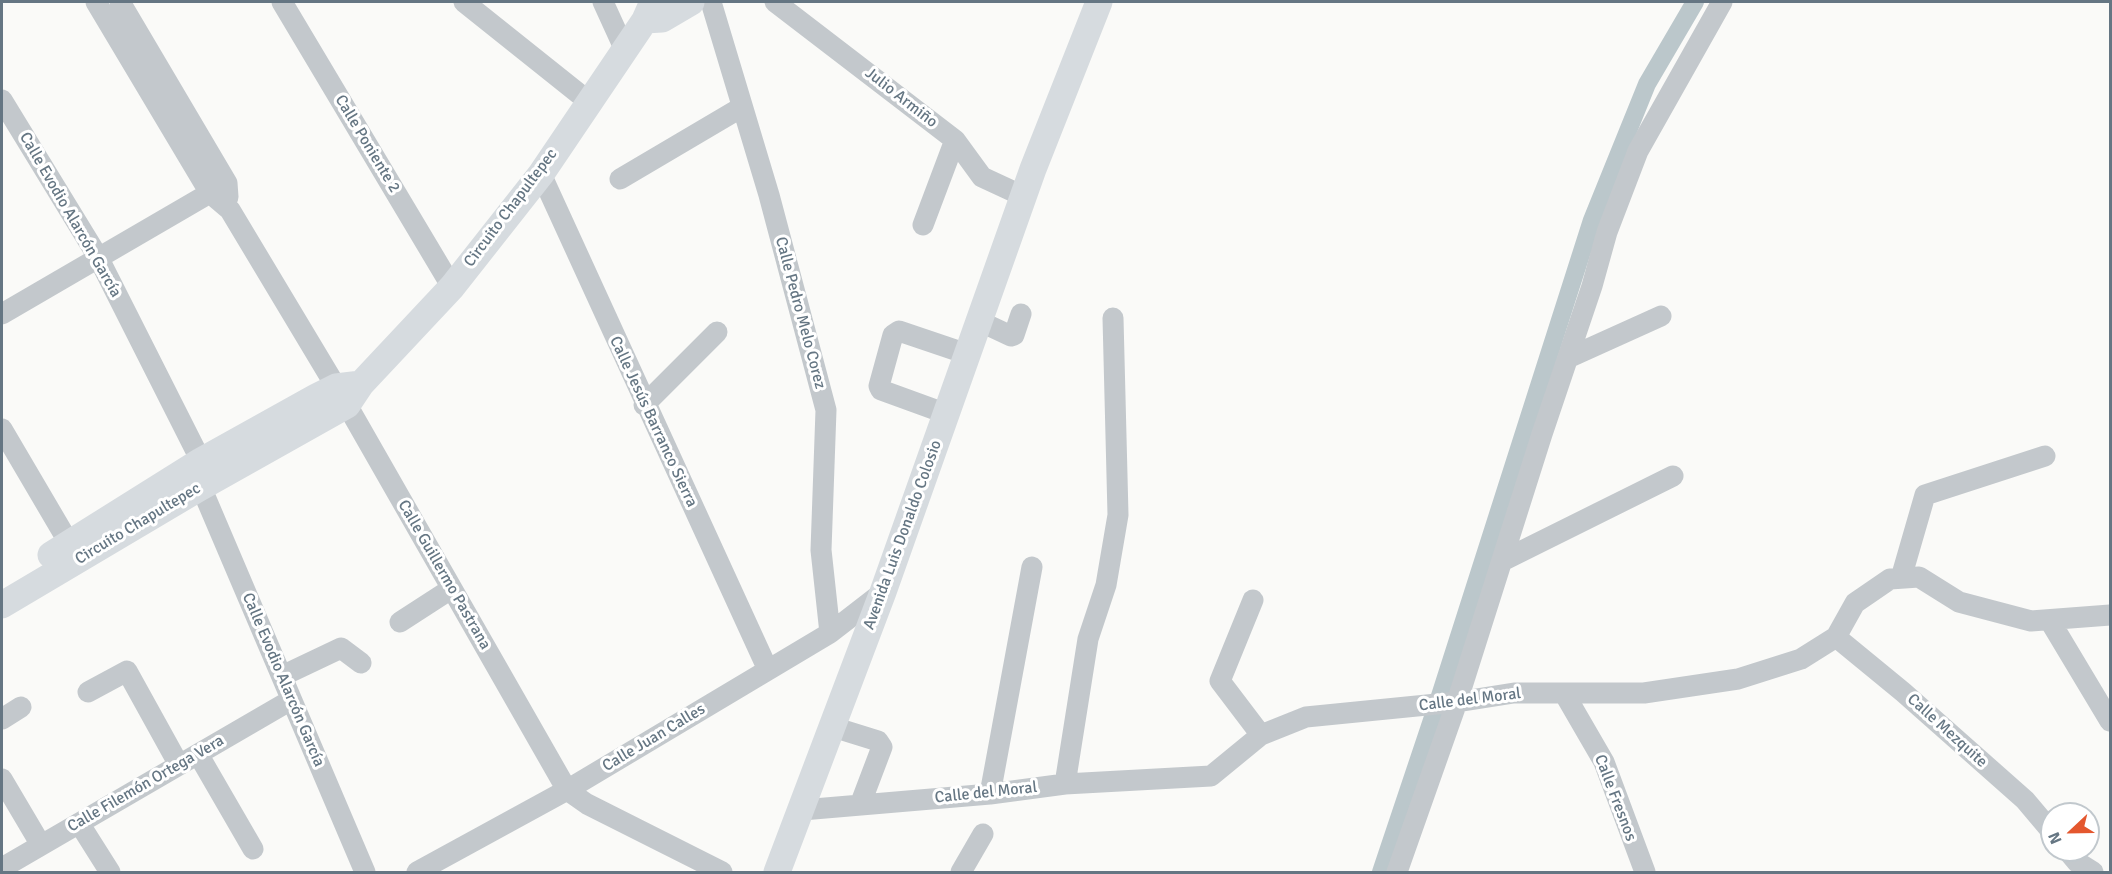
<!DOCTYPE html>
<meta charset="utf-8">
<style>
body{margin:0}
#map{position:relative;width:2112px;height:874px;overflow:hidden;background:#fafaf8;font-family:Signika,sans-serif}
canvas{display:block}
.frame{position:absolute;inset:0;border:3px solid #657683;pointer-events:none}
.north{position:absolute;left:2040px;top:802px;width:60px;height:60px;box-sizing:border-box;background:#fff;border:2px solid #c1c8cd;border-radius:50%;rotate:248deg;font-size:16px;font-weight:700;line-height:24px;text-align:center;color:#657683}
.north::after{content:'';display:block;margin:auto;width:21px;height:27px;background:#e4572e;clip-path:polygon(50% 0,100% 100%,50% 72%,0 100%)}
</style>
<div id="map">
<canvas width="2112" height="874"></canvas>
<div class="frame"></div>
<div class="north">N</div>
</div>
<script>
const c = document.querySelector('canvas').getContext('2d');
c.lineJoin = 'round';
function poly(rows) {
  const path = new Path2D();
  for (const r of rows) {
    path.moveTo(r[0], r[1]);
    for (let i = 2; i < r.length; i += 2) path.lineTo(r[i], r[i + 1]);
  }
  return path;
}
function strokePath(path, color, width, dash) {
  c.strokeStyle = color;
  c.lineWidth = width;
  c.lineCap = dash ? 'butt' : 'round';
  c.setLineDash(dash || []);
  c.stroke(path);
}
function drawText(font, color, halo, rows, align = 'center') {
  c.font = font + ' Signika,sans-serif';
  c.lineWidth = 6;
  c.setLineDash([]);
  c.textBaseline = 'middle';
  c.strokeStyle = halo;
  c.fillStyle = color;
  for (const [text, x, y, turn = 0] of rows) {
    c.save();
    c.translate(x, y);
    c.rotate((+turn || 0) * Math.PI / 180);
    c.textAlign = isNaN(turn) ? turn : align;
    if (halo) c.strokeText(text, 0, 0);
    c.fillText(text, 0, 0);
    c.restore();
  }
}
const canal = poly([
 [1381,872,1438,702,1592,220,1647,84,1695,2]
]);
const minor = poly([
 [96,2,210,193,230,210,347,405,567,790,587,804,722,872],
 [120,2,227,183,228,197],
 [282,2,452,287],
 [464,2,588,101],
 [603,2,624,48],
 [711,2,769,195,826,410,821,550,830,633],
 [775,2,955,140,982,177,1023,196],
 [2,100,98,257,201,461],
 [541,174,768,670],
 [620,179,742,107],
 [923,225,955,140],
 [2,314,227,183],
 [979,321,1011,336,1014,335,1021,314],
 [1568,358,1661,316],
 [644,405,717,332],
 [947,414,881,390,879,386,893,335,899,331,967,354],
 [2,429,69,543],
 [201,487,365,872],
 [1502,561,1673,476],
 [1901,578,1925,495,2045,456],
 [1253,600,1220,681,1261,735],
 [2050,621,2110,721],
 [400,622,451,589],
 [1836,637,1903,692,2025,800,2052,832],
 [282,676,341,648,361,663],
 [88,692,127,671,179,765],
 [1564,693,1604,762,1645,872],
 [2,719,21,707],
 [833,727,878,741,882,747,860,805],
 [198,754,253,849],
 [2,779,41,845],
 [1065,784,1088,639,1106,585,1118,515,1113,318],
 [990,794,1032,567],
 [802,810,990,794,1065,784,1211,776,1261,735,1306,717,1457,702,1514,693,1644,693,1738,679,1801,659,1836,637,1855,603,1890,579,1919,577,1959,602,2031,621,2110,615],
 [79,823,110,872],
 [2067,850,2077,862,2093,872],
 [2,868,291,700],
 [417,872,567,790,830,633,883,592],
 [961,872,983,834],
 [1397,872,1457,702,1542,434,1592,286,1607,232,1638,151,1722,2]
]);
const major = poly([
 [645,20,662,19,691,2],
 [51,555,201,461,316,397,336,387,361,384],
 [2,605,201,487,347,405,361,384,452,287,541,174,645,20,652,4,657,2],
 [777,872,883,592,1033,169,1099,2]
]);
const streetNames = [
 ["Julio Armiño",901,98,38],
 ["Calle Poniente 2",367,144,59],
 ["Circuito Chapultepec",511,208,-53],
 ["Calle Evodio Alarcón García",70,215,60],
 ["Calle Pedro Melo Corez",800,313,75],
 ["Calle Jesús Barranco Sierra",653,422,65],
 ["Circuito Chapultepec",138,524,-31],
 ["Avenida Luis Donaldo Colosio",903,535,-70],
 ["Calle Guillermo Pastrana",444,575,60],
 ["Calle Evodio Alarcón García",283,680,67],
 ["Calle del Moral",1470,700,-7],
 ["Calle Mezquite",1947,731,42],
 ["Calle Juan Calles",654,738,-31],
 ["Calle Filemón Ortega Vera",146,784,-30],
 ["Calle del Moral",986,793,-6],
 ["Calle Fresnos",1615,798,69]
];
strokePath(canal, '#bbc7cb', 18);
strokePath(minor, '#c3c8cc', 21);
strokePath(major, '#d6dbdf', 27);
drawText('16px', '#657683', '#fff', streetNames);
</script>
